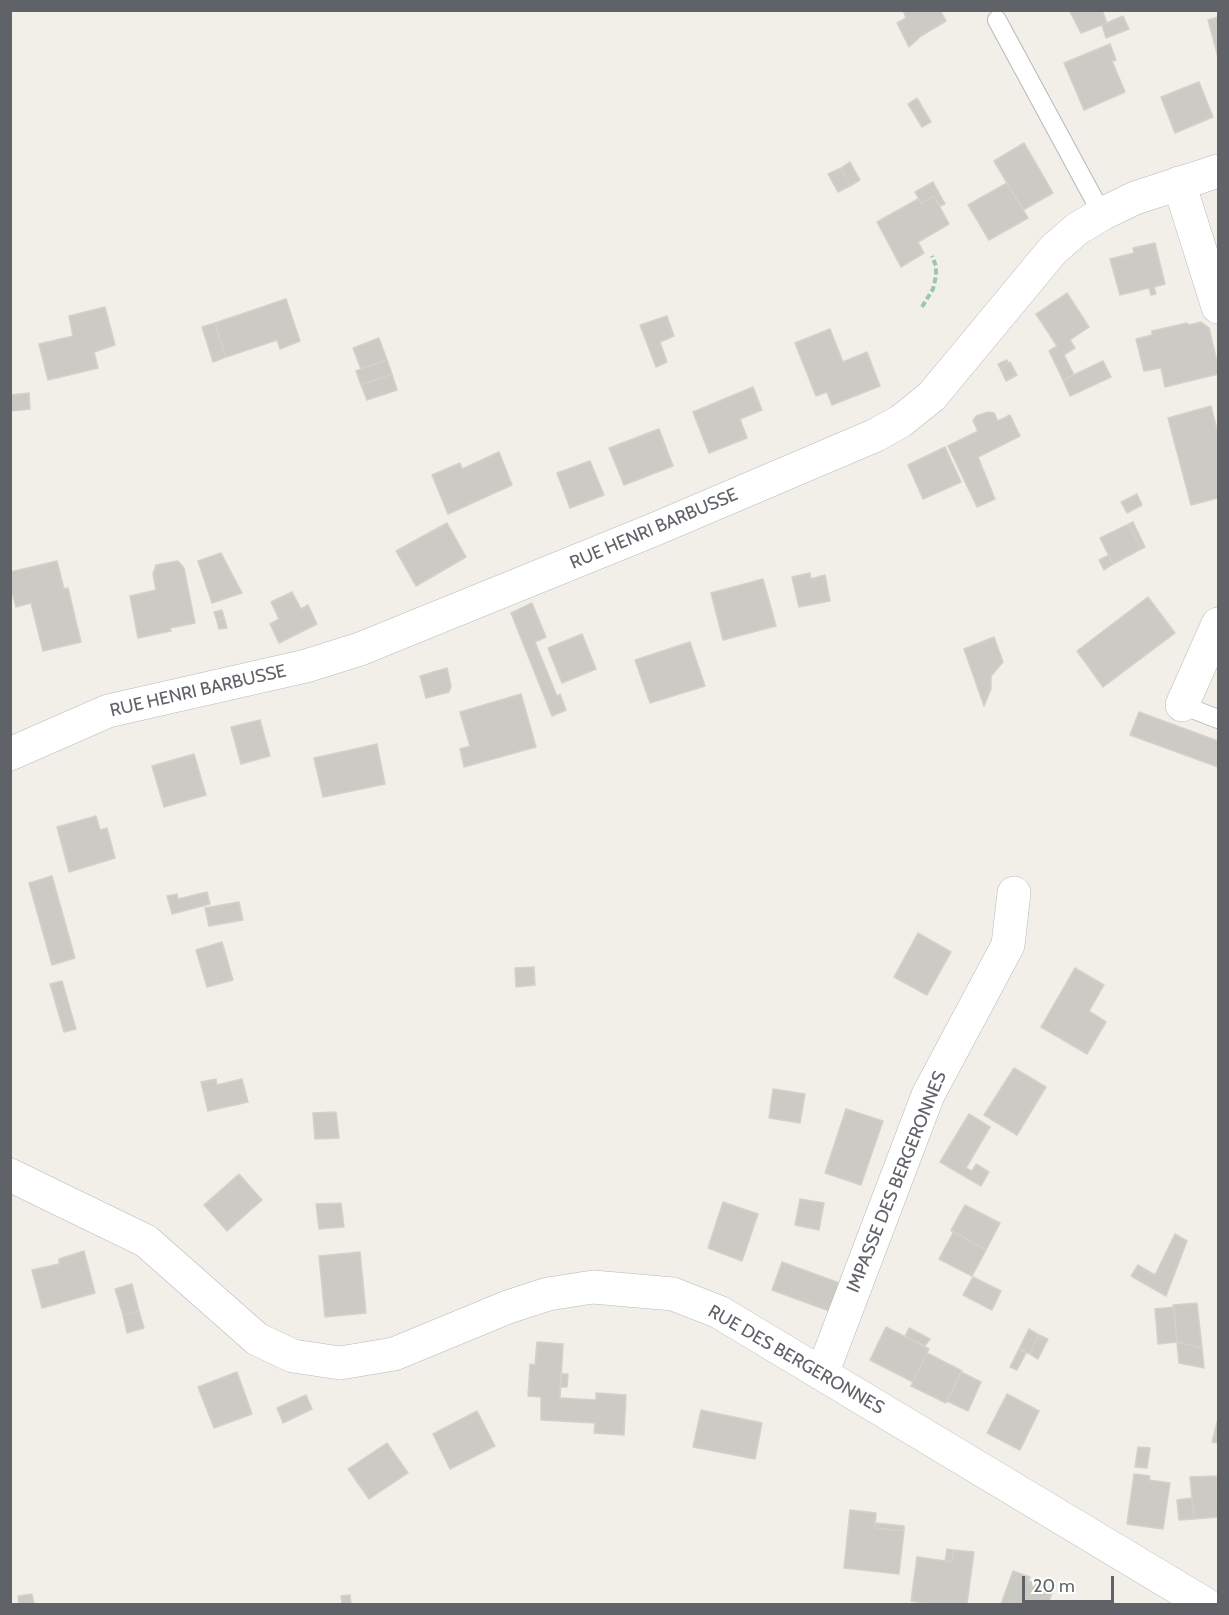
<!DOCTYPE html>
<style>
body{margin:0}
#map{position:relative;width:1229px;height:1615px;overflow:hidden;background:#f1efe8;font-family:Cabin,sans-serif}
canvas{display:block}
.frame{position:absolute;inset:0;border:12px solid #5f6368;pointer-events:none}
.scale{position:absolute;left:1022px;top:1576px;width:92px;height:27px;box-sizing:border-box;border:3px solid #5f6368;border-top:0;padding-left:8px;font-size:18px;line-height:21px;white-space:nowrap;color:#5f6368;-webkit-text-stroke:4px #fff;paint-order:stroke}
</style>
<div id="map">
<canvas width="1229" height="1615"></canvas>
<div class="frame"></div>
<div class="scale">20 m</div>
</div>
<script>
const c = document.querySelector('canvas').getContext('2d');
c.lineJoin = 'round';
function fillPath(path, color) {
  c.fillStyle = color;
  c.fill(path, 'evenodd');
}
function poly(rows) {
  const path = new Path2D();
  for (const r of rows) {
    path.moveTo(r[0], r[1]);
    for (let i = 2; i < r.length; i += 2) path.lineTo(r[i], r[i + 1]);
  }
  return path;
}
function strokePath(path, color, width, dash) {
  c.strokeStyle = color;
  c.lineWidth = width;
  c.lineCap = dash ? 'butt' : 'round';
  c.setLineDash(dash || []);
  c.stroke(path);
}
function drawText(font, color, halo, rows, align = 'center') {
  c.font = font + ' Cabin,sans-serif';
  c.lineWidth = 6;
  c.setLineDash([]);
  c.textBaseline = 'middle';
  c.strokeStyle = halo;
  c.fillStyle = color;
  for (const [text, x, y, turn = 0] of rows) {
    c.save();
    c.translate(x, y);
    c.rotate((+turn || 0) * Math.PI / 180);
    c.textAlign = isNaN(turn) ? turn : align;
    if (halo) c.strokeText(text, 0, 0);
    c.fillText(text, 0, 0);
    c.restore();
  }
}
const building = poly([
 [903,10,940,10,946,21,921,36,909,47,897,23,906,18,903,10],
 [1069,10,1102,10,1107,23,1081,33,1069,10],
 [1123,16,1129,29,1106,38,1102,25,1123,16],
 [1218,17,1218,57,1208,20,1218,17],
 [1110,44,1116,60,1112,61,1125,92,1084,110,1064,63,1110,44],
 [1199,82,1213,117,1175,133,1161,97,1199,82],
 [917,98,931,122,922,127,908,104,917,98],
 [1024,143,1053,193,1023,210,994,161,1024,143],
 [850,162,860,180,850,186,841,168,850,162],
 [841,168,850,186,838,192,828,174,841,168],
 [933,182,945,204,940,206,934,196,921,203,915,192,933,182],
 [1007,183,1028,218,989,240,968,205,1007,183],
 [934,196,949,224,918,242,924,253,901,267,877,222,918,199,921,203,934,196],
 [1155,243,1165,284,1154,287,1156,294,1151,295,1149,288,1120,295,1110,259,1134,253,1133,248,1155,243],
 [1067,293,1089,327,1070,340,1075,348,1064,355,1074,375,1063,380,1049,351,1057,346,1036,314,1067,293],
 [286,299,300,341,280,349,277,340,226,357,215,323,286,299],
 [105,307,115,345,94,352,98,368,48,380,39,344,73,336,69,316,105,307],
 [667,316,674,336,660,342,667,362,656,367,640,325,667,316],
 [1201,322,1209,328,1218,366,1218,374,1165,387,1161,368,1144,371,1136,339,1152,335,1152,331,1187,323,1189,325,1201,322],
 [215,323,226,357,213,362,202,327,215,323],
 [830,329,843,362,867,352,880,386,832,405,827,392,816,396,795,343,830,329],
 [379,338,387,360,361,369,353,348,379,338],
 [387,360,392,374,361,385,356,371,387,360],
 [1007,360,1008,363,1000,368,998,364,1007,360],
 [1103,361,1111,377,1070,396,1063,380,1103,361],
 [1010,362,1017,375,1006,381,1000,368,1010,362],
 [392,374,397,390,367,400,361,385,392,374],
 [753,387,762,410,740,419,747,438,709,453,693,412,753,387],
 [29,393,30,409,11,411,10,395,29,393],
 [1211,406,1218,434,1218,498,1191,505,1168,418,1211,406],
 [988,412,994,413,998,421,1010,415,1020,436,978,457,995,499,977,507,948,446,978,431,973,421,976,416,988,412],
 [659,429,673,466,624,485,609,448,659,429],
 [945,447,961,482,923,499,908,465,945,447],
 [499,452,512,485,448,514,432,475,460,463,462,469,499,452],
 [590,461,604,495,570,508,557,473,590,461],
 [1137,494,1142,505,1127,513,1121,502,1137,494],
 [1133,522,1145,547,1141,549,1129,524,1133,522],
 [447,523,466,557,416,586,396,551,447,523],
 [1129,524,1141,549,1113,564,1100,538,1129,524],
 [221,553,242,593,212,603,198,561,221,553],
 [1109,555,1113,564,1104,570,1099,560,1109,555],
 [57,561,64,589,68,588,81,642,43,651,31,603,16,607,10,586,10,572,57,561],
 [178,561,184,568,195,623,170,628,171,631,138,638,130,596,156,590,153,574,156,565,178,561],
 [810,573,811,579,825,575,830,601,799,607,792,577,810,573],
 [763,579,776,626,723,640,711,593,763,579],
 [292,592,301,609,308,605,317,624,279,643,270,624,279,619,271,602,292,592],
 [1148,597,1175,633,1103,687,1077,651,1148,597],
 [532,603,546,637,535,642,557,696,560,694,566,710,552,716,511,613,532,603],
 [222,610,224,617,217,621,214,612,222,610],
 [224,617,227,628,219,629,217,621,224,617],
 [582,634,596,669,562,683,548,648,582,634],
 [994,637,1003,662,991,676,991,689,984,706,964,649,994,637],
 [690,642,705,686,650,703,635,660,690,642],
 [447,668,451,686,449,692,426,698,420,676,447,668],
 [521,694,536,747,464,767,460,749,470,746,460,712,521,694],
 [1139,712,1218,741,1218,767,1130,735,1139,712],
 [260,720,270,756,241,764,231,727,260,720],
 [377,744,385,784,323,797,314,758,377,744],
 [194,754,206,795,164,807,152,766,194,754],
 [96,816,100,830,107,828,115,858,69,872,57,827,96,816],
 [52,876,75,958,52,965,29,883,52,876],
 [207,892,210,904,172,914,167,896,177,894,178,899,207,892],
 [239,902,243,920,209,926,205,908,239,902],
 [918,933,951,952,927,995,894,977,918,933],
 [222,942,233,980,207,987,196,950,222,942],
 [534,967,535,985,516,987,515,968,534,967],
 [1075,968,1104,985,1089,1011,1106,1022,1087,1054,1041,1027,1075,968],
 [62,981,76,1029,64,1032,50,984,62,981],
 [1014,1068,1046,1087,1017,1135,984,1115,1014,1068],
 [216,1079,217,1085,242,1079,248,1102,208,1111,201,1082,216,1079],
 [773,1089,805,1094,800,1123,769,1118,773,1089],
 [846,1109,883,1121,861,1185,825,1173,846,1109],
 [336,1112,339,1138,315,1139,313,1113,336,1112],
 [969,1114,990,1127,966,1168,972,1171,976,1164,989,1172,981,1186,940,1162,969,1114],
 [239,1174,262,1200,227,1231,204,1205,239,1174],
 [800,1199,824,1203,819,1230,795,1225,800,1199],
 [723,1202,758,1214,742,1261,708,1248,723,1202],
 [341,1203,344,1227,319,1229,316,1204,341,1203],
 [965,1205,1000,1223,986,1250,951,1230,965,1205],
 [951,1230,986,1250,972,1276,939,1259,953,1233,951,1230],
 [1175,1234,1187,1241,1166,1296,1131,1276,1138,1265,1155,1275,1175,1234],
 [84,1251,95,1293,42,1308,32,1270,59,1264,59,1259,84,1251],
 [360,1252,366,1313,325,1317,319,1256,360,1252],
 [782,1262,842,1284,832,1312,772,1290,782,1262],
 [973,1277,1001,1291,992,1310,963,1295,973,1277],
 [132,1284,139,1311,123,1315,115,1289,132,1284],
 [1197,1303,1202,1348,1177,1342,1173,1305,1197,1303],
 [1174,1307,1177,1342,1158,1344,1155,1309,1174,1307],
 [139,1311,144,1328,127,1333,123,1315,139,1311],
 [886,1327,929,1349,913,1382,870,1360,886,1327],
 [909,1328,930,1339,925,1346,905,1336,909,1328],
 [1029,1329,1039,1335,1030,1354,1019,1349,1029,1329],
 [1039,1335,1048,1339,1038,1359,1030,1354,1039,1335],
 [537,1342,563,1344,560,1398,596,1400,596,1393,626,1395,624,1435,594,1433,595,1423,541,1420,541,1397,528,1396,530,1364,535,1365,537,1342],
 [1177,1342,1202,1348,1204,1368,1179,1363,1177,1342],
 [1019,1349,1026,1353,1017,1370,1010,1367,1019,1349],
 [927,1353,962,1371,946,1403,911,1386,927,1353],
 [237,1372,252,1414,214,1428,198,1387,237,1372],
 [961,1372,981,1382,968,1411,947,1401,961,1372],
 [561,1374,568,1374,567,1387,560,1387,561,1374],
 [1007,1394,1039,1411,1020,1450,987,1433,1007,1394],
 [306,1395,312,1409,283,1423,277,1408,306,1395],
 [701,1410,762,1423,755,1459,693,1447,701,1410],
 [477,1411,495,1446,450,1469,433,1434,477,1411],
 [1218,1419,1218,1443,1212,1442,1218,1419],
 [387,1443,408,1473,369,1499,348,1469,387,1443],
 [1138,1447,1150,1448,1147,1468,1135,1467,1138,1447],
 [1134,1474,1150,1476,1149,1480,1170,1483,1163,1529,1127,1524,1134,1474],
 [1217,1476,1218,1517,1194,1519,1190,1477,1217,1476],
 [1192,1498,1194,1519,1179,1520,1177,1500,1192,1498],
 [850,1510,876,1513,875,1528,904,1531,899,1574,844,1568,850,1510],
 [875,1523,904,1526,904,1531,875,1528,875,1523],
 [947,1549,953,1550,952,1562,945,1561,947,1549],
 [953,1550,974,1552,967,1604,934,1604,911,1601,917,1557,952,1562,953,1550],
 [1013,1571,1030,1577,1028,1581,1053,1590,1048,1604,1001,1604,1013,1571],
 [32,1594,34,1604,19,1604,18,1596,32,1594],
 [350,1595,351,1604,342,1604,341,1596,350,1595]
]);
const path = poly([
 [922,307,933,289,936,276,936,266,932,256]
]);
const lane = poly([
 [997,20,1102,214],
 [1182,705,1218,719]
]);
const street = poly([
 [1179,183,1218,307],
 [1182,705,1218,624],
 [10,1175,146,1241,257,1339,293,1356,340,1363,394,1354,508,1307,548,1294,593,1287,673,1294,719,1312,1205,1604],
 [822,1374,928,1095,1008,945,1014,893]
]);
const secondary = poly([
 [10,754,108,711,306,666,360,649,653,530,876,435,901,421,932,396,1053,250,1077,229,1102,214,1135,198,1218,171]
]);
const streetNames = [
 ["RUE HENRI BARBUSSE",654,529,-23],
 ["RUE HENRI BARBUSSE",198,691,-13],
 ["IMPASSE DES BERGERONNES",897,1182,-68],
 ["RUE DES BERGERONNES",796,1360,30]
];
fillPath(building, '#cccac5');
strokePath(building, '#d6d1c6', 1.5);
strokePath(lane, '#b5b8bc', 20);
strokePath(street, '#b5b8bc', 34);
strokePath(secondary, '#b6babf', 34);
strokePath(path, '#9cc7a9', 4, [6, 3]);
strokePath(lane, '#fff', 18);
strokePath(street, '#fff', 33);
strokePath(secondary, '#fff', 33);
drawText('18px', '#5f6368', '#fff', streetNames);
</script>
